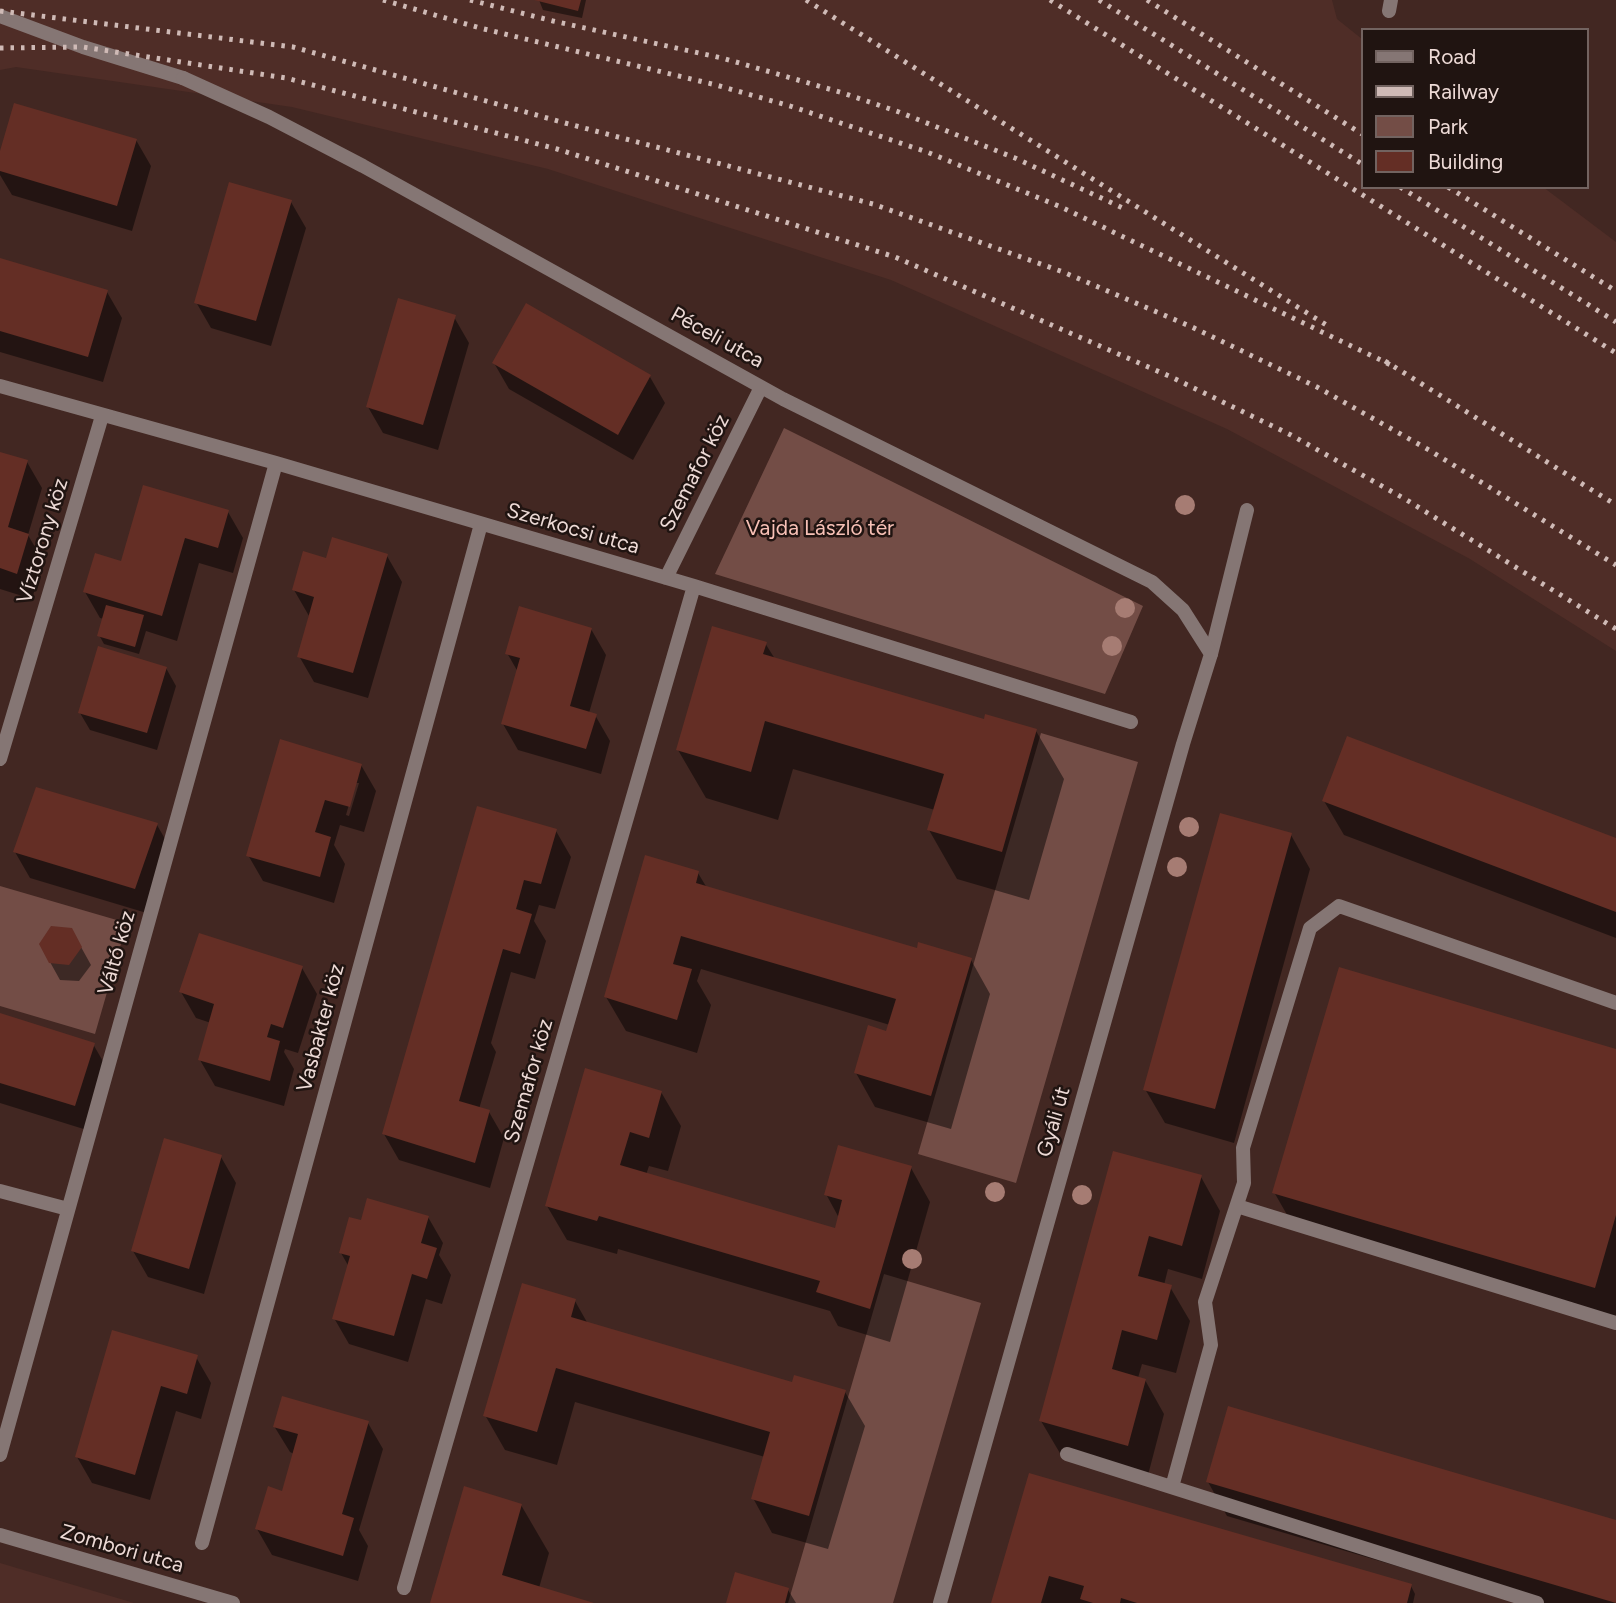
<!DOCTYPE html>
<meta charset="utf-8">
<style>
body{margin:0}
#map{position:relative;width:1616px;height:1603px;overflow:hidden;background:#422722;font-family:Figtree,sans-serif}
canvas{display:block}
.legend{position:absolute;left:1361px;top:28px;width:228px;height:161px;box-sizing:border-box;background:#201411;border:2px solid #726360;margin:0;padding:9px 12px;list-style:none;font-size:21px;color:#eddad6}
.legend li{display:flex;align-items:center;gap:14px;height:35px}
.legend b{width:35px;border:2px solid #726360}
</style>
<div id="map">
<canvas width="1616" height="1603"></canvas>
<ul class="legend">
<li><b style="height:9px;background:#857674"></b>Road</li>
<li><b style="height:9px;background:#cfbab6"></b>Railway</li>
<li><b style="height:19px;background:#734d46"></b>Park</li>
<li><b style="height:19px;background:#642e25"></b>Building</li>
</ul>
</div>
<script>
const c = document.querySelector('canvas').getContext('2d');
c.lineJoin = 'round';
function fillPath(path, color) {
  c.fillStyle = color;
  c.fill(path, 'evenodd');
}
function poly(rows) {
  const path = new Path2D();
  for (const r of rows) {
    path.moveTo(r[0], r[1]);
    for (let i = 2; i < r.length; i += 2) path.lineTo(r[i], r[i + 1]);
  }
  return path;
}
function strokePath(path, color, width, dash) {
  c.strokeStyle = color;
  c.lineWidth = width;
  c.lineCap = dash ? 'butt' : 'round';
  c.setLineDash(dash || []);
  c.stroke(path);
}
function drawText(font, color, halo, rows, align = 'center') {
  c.font = font + ' Figtree,sans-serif';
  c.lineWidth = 5;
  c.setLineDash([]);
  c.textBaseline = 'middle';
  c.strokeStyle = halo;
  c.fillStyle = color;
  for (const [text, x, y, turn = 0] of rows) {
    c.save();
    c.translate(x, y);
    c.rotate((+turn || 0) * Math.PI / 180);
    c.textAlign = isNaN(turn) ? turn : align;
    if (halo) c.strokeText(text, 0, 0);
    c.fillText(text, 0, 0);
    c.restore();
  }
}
const built = poly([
 [0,0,1332,0,1337,19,1362,39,1362,187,1543,187,1616,242,1616,651,1470,559,1227,429,891,280,548,169,292,107,16,67,0,70],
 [0,1563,134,1603,0,1603]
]);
const green = poly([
 [784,428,1143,606,1105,694,715,574],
 [1041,733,1138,762,1016,1183,918,1154],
 [0,886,127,923,95,1034,0,1006],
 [884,1274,981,1303,893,1603,788,1603]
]);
const shadow = poly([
 [539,0,586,0,582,18,543,10],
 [136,140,151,166,132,231,12,195,0,175,0,157],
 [291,202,306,228,271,346,211,328,196,302],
 [0,260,107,292,122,318,103,382,0,352],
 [527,306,650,377,665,403,633,460,509,389,494,363],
 [454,317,469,343,438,450,383,433,368,407],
 [0,454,27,462,42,488,28,535,43,561,32,599,0,589],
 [228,512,243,538,233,573,199,563,177,641,146,631,139,654,104,644,99,635,104,619,100,618,85,592,122,563],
 [387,556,402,582,368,698,314,682,299,656,309,616,294,590,327,560],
 [591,629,606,655,589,713,595,715,610,741,601,774,518,750,503,724,518,672,507,653],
 [765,643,775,659,985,721,1036,731,1064,779,1029,900,957,879,929,830,935,810,793,769,778,820,706,798,678,750],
 [166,668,176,686,157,750,90,730,80,713],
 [361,765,376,791,364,832,340,825,334,845,345,864,334,903,263,881,248,855],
 [355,783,359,783,349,816,346,815],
 [1324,801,1616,840,1616,938,1344,835],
 [157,825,172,851,150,914,30,878,15,852],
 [556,831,571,857,555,909,539,905,534,921,546,941,535,979,511,972,491,1043,496,1052,479,1109,489,1112,504,1138,490,1188,399,1160,384,1134,442,933],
 [1291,835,1310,869,1234,1143,1165,1123,1145,1089],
 [698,873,707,888,918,950,971,960,990,994,951,1129,875,1107,856,1073,888,1033,890,1025,701,969,697,981,711,1005,697,1053,626,1031,606,997],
 [81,947,91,965,79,981,60,980,50,962],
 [302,968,317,994,298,1053,285,1049,284,1052,294,1069,284,1106,215,1086,200,1060,211,1023,196,1018,181,992],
 [0,1015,93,1044,108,1070,90,1131,0,1103],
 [1616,1051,1616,1314,1614,1321,1294,1227,1274,1192],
 [661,1092,681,1126,668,1171,649,1166,646,1175,836,1230,839,1218,826,1194,911,1168,930,1202,890,1342,838,1326,830,1311,618,1249,617,1254,567,1240,547,1206],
 [1115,1153,1201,1177,1220,1211,1202,1279,1168,1269,1164,1285,1170,1287,1190,1321,1176,1373,1142,1364,1138,1378,1145,1380,1164,1414,1147,1479,1061,1455,1041,1421],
 [221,1157,236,1183,204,1294,148,1277,133,1251],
 [428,1217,443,1243,439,1255,451,1275,442,1304,426,1299,408,1362,349,1344,334,1318,349,1267,341,1253,362,1223],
 [575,1301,588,1324,793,1384,845,1392,865,1426,828,1549,772,1533,753,1498,765,1457,575,1402,557,1465,505,1450,485,1415],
 [113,1332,196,1357,211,1383,201,1419,176,1411,150,1500,92,1483,77,1457],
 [368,1423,383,1449,359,1530,368,1546,358,1581,272,1555,257,1529,283,1493,294,1454,290,1452,274,1426],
 [1030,1475,1411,1586,1415,1594,1413,1603,993,1603],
 [1208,1482,1616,1522,1616,1603,1522,1603,1227,1516],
 [521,1505,549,1553,539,1588,590,1603,432,1603],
 [788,1590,796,1603,728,1603]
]);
const building = poly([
 [534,0,581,0,578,11],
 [14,103,137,139,117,206,0,171,0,151],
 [229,182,292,200,256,321,194,303],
 [0,258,108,290,88,357,0,331],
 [398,298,456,315,423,425,366,407],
 [526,303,651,375,618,435,492,363],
 [0,452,28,460,8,527,29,534,17,574,0,568],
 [143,485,229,510,218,548,185,538,162,616,83,592,95,553,121,561],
 [332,537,388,554,353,673,297,657,314,597,292,590,303,551,326,558],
 [106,605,144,615,135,647,97,636],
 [519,606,592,628,570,706,597,714,586,749,501,724,520,658,505,654],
 [712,626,767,642,763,654,984,719,985,714,1037,729,1002,852,927,830,944,774,765,721,751,772,676,750],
 [98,646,167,667,147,733,78,713],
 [1347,736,1616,838,1616,912,1322,801],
 [280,739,362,764,350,807,325,800,315,832,331,837,320,877,246,856],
 [36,787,158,823,135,889,13,852],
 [477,806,557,829,541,884,524,880,516,909,532,914,520,954,503,949,459,1101,490,1110,475,1163,382,1134],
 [1220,813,1292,833,1215,1109,1143,1090],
 [645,855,699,871,696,883,917,948,918,942,972,958,931,1096,854,1073,868,1025,886,1031,896,999,681,936,673,964,692,969,677,1020,604,997],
 [51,926,72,928,82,947,69,965,49,963,39,944],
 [199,933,303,966,283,1028,271,1024,267,1037,280,1041,270,1081,198,1060,214,1004,179,992],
 [1339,967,1616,1049,1616,1215,1595,1288,1272,1193],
 [0,1013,95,1043,75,1106,0,1083],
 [585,1068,662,1091,649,1138,630,1132,620,1165,835,1228,842,1200,824,1195,838,1145,912,1166,870,1309,816,1292,820,1281,599,1216,597,1221,545,1206],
 [164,1138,222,1155,189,1269,131,1251],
 [1113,1151,1202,1175,1182,1246,1149,1236,1138,1276,1172,1285,1157,1340,1122,1330,1112,1369,1146,1379,1128,1446,1039,1421],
 [367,1198,429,1216,421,1243,437,1248,427,1279,412,1274,394,1336,332,1319,350,1256,339,1253,349,1217,361,1220],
 [522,1283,576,1299,571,1317,792,1382,794,1375,846,1390,809,1516,751,1499,770,1432,556,1368,537,1432,483,1416],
 [112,1330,198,1355,187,1394,161,1386,135,1475,75,1457],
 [282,1396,369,1421,342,1514,354,1518,343,1556,255,1529,268,1486,282,1491,298,1434,273,1427],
 [1228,1406,1616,1520,1616,1603,1206,1482],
 [1029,1473,1412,1584,1407,1603,1137,1603,1121,1598,1120,1603,1093,1603,1080,1599,1084,1586,1049,1576,1041,1603,991,1603],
 [464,1486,522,1504,502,1575,594,1603,430,1603],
 [735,1572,789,1588,785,1603,726,1603]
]);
const service = poly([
 [1389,11,1391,0],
 [0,16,83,47,183,78],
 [1211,654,1247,510],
 [1237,1206,1616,1323],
 [1067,1454,1537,1603],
 [1172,1487,1211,1345,1205,1302,1244,1183,1243,1148,1310,928,1339,906,1616,1003]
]);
const minor = poly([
 [183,78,269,117,363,166,783,399,1152,582,1183,610,1211,654,1183,744,940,1603],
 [0,386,276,463,694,586,1131,722],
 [666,578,761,387],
 [0,759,102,416],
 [0,1191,68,1209],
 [0,1455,276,463],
 [0,1535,233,1603],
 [202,1543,481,524],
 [404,1588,694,586]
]);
const rail = poly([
 [383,0,480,28,716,85,790,106,927,152,1061,207,1391,365],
 [470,0,553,21,722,58,843,93,899,112,1015,158,1125,209],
 [806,0,1328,326],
 [1050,0,1616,353],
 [1099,0,1362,164],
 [1147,0,1362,134],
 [0,11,293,47,565,123,873,204,1063,272,1192,327,1317,387,1429,450,1616,565],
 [0,48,83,47,286,78,557,149,895,257,1169,376,1291,435,1405,499,1616,629],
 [1400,187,1616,322],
 [1448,187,1616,291],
 [1385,361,1616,505]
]);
const trees = [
 [1185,505],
 [1125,608],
 [1112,646],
 [1189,827],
 [1177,867],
 [995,1192],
 [1082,1195],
 [912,1259]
];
const streetNames = [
 ["Péceli utca",717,338,29],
 ["Szemafor köz",695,473,-63],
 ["Szerkocsi utca",573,529,16],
 ["Víztorony köz",43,541,-73],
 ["Váltó köz",117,953,-74],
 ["Vasbakter köz",321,1028,-75],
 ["Szemafor köz",529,1081,-74],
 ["Gyáli út",1054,1122,-74],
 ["Zombori utca",122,1549,16]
];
const parkNames = [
 ["Vajda László tér",820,529]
];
fillPath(built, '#4f2d27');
fillPath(green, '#734d46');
fillPath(shadow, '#0007');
fillPath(building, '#642e25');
strokePath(service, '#857674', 14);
strokePath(minor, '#857674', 14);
strokePath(rail, '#cfbab6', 5, [3.5, 7]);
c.fillStyle = '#a67c73';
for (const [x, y] of trees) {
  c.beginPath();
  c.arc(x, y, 10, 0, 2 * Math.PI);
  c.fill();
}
drawText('21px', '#eddad6', '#201411', streetNames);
drawText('21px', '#f8c1b6', '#201411', parkNames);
</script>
